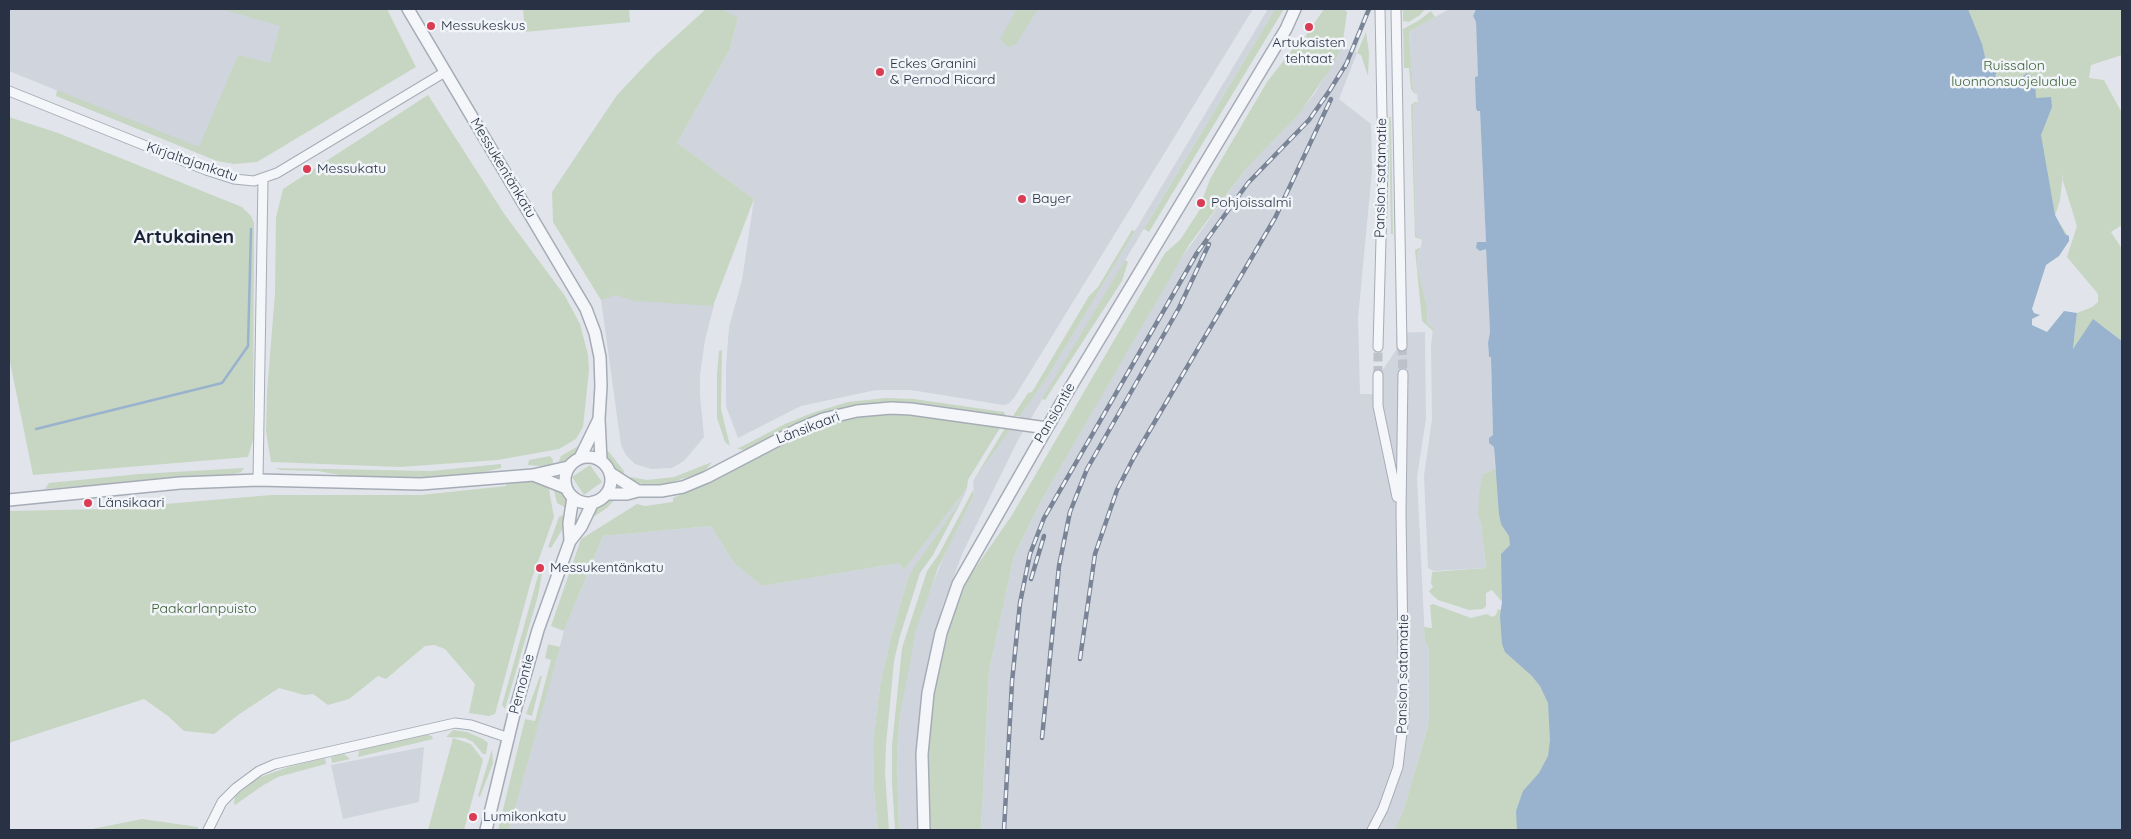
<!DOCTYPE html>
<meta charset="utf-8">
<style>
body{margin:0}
#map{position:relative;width:2131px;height:839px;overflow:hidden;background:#e1e5eb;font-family:Quicksand,sans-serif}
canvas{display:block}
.frame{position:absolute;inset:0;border:10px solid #283244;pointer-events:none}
</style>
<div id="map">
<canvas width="2131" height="839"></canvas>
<div class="frame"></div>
</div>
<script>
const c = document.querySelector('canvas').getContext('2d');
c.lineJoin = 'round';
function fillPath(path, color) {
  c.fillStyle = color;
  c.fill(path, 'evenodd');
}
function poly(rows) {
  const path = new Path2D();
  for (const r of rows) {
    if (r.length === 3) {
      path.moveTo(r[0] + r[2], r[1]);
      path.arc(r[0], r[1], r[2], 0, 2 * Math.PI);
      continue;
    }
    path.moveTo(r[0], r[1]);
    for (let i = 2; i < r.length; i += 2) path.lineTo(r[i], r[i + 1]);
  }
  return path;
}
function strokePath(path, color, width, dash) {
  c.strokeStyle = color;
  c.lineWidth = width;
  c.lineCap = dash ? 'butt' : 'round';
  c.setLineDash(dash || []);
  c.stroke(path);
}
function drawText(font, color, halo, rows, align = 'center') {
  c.font = font + ' Quicksand,sans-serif';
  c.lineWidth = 5;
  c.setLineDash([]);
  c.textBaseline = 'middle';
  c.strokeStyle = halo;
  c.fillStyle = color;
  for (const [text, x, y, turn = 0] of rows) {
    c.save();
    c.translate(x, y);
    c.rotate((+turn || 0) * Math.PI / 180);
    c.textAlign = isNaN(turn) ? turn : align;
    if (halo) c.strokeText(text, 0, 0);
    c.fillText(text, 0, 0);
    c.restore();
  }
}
const built = poly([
 [9,9,383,9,199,148,9,71],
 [722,9,1253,9,1014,398,1008,404,1003,405,911,390,876,390,801,406,738,438,726,406,726,367,729,327,742,280,754,199,677,143,730,49,738,19],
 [1268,9,1275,9,1018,440,963,552,942,607,922,694,915,763,917,830,899,830,897,755,900,715,908,668,916,631,927,598,949,544,974,495,973,481,1048,376],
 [1366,9,1371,9,1355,52,1357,53,1339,99,1371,124,1372,171,1358,318,1360,394,1383,394,1382,371,1396,350,1396,333,1425,332,1426,419,1417,477,1425,641,1429,649,1429,723,1403,812,1394,830,981,830,989,671,1014,556,1042,499,1177,264,1245,170,1298,115,1315,93,1342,47,1350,50],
 [1449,9,1476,9,1473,16,1476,22,1486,242,1482,242,1482,249,1486,249,1490,332,1488,343,1489,357,1491,357,1493,436,1489,439,1489,443,1494,447,1495,469,1483,474,1478,516,1481,523,1486,568,1434,571,1428,568,1424,476,1432,419,1431,347,1433,328,1427,323,1427,307,1417,266,1417,254,1421,248,1422,240,1416,234,1413,106,1418,102,1417,94,1413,89,1409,32],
 [669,278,714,305,705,340,700,375,700,395,704,437,684,461,672,468,651,469,635,464,626,455,621,445,601,300,638,280],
 [967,488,964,496,913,568,908,578,891,637,880,686,873,743,874,789,878,830,509,830,564,631,603,536,711,526,734,563,762,586,899,563,904,570],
 [424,747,419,802,343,819,331,765]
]);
const green = poly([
 [221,9,387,9,416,67,257,162,234,164,217,161,56,96,57,90,199,147,238,55,270,63,280,26],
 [523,9,629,9,630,22,525,32],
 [706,9,722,9,738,18,730,49,677,143,754,199,713,306,635,301,616,295,601,300,553,222,552,192,617,95,653,57],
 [1017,9,1038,9,1016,44,1008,47,1000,39],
 [1275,9,1284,9,1149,232,1144,229],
 [1324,9,1345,9,1347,13,1342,47,1330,69,1300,113,1245,170,1189,245,1042,499,1014,556,989,671,981,830,931,830,927,791,930,723,937,675,950,626,967,580,1012,515,1165,253,1180,240,1206,200,1203,198,1210,179,1267,82,1295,46,1298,47],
 [1403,9,1425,9,1420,15,1409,22,1403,21],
 [1925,9,2122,9,2122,55,2091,65,2089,78,2104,80,2122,113,2122,225,2111,232,2122,249,2122,341,2101,325,2073,350,2077,313,2092,307,2098,302,2098,294,2067,257,2077,226,2063,181,2063,174,2060,200,2055,216,2066,233,2068,241],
 [1431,11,1435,17,1409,32,1413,89,1417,94,1414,93,1411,89,1409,68,1404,68,1403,29,1418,21],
 [1366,32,1369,53,1368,76,1361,55,1357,53],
 [428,95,505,215,565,296,580,324,588,355,589,370,583,427,576,439,559,449,498,460,400,467,271,462,266,432,267,392,275,293,276,217,283,189],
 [1415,102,1418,102,1413,106,1416,234,1422,240,1415,237,1411,105],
 [9,117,58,133,185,184,242,207,251,216,254,223,253,440,248,457,33,475,9,357],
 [1389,117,1391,117,1393,234,1391,234],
 [1132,230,1135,231,1048,376,1020,416,1013,416,1028,393,1032,392,1089,296,1098,287],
 [1421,247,1417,254,1417,266,1427,307,1427,323,1433,328,1433,331,1422,321,1415,250],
 [1125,260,1128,262,1122,281,1045,400,1042,399],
 [722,350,721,409,730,446,725,442,717,418,717,374,719,351],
 [886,398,914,399,1004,412,1006,416,909,403,865,404,844,408,815,416,745,450,737,449,785,424,812,413,848,402],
 [878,414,902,414,1000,428,968,480,967,488,904,570,899,563,762,586,734,563,711,526,603,536,564,631,551,626,581,539,637,504,645,506,673,502,673,498,711,481,812,429,854,417],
 [1005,428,1010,430,973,481,993,448],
 [580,445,584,445,576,455,563,464,557,466,561,456],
 [604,449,609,452,624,471,623,477,608,463],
 [550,456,553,460,552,467,528,465,529,460],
 [712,462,704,472,666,484,646,485,628,480,631,477,647,480,674,477],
 [501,464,501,468,472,475,429,478,357,478,318,471,281,470,275,468,431,471],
 [590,465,602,482,584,495,572,477],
 [244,468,241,472,231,475,45,489,49,483,139,474],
 [1495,469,1499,471,1519,510,1502,602,1492,590,1486,593,1486,606,1483,609,1469,610,1438,600,1431,594,1429,591,1433,587,1431,583,1432,572,1486,568,1481,523,1478,516,1479,495,1483,474],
 [526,481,548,484,554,517,531,581,495,714,489,716,469,713,475,684,445,649,434,645,425,646,386,679,378,676,349,699,328,705,313,694,304,695,279,688,238,715,214,734,184,731,168,716,144,699,9,743,9,511,106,509,271,495,421,495,506,486,507,482],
 [553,486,566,497,568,509,557,503],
 [973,490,974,495,938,568,916,631,900,715,897,755,899,830,895,830,892,783,892,745,902,648,927,571,939,554],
 [964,496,933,555,920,573,900,636,894,661,886,745,885,773,889,830,878,830,874,789,873,743,880,686,891,637,908,578,913,568],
 [617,497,607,508,595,516,589,517,597,506,610,498],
 [565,514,565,521,562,530,551,548,548,547,559,517],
 [539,572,542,574,538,596,505,709,502,705],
 [1433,604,1471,618,1487,614,1492,617,1496,615,1498,609,1501,610,1570,714,1533,830,1394,830,1403,812,1429,723,1429,649,1425,641,1424,627,1432,628,1430,605],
 [548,644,560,647,509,830,498,830,525,719,535,721,551,660,545,658],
 [540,676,542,676,532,716,526,714],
 [453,730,467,732,483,739,488,743,486,754,483,754,473,742,465,738,446,737],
 [426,734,432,736,433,739,358,757,359,751,363,749],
 [453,738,471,744,483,760,464,830,428,830],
 [492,749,493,763,480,797,478,796],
 [344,754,350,759,332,763,331,757],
 [325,758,326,764,278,777,262,786,235,805,234,803,235,796,258,778,288,767],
 [142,819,198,827,198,830,87,830]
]);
const water = poly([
 [1476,9,1968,9,1982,44,1988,70,1998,70,1995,76,2017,81,2027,73,2035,79,2036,98,2051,97,2052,107,2041,135,2055,215,2065,234,2069,236,2069,241,2059,256,2046,265,2032,309,2034,313,2040,315,2032,319,2032,325,2047,332,2064,311,2077,313,2073,349,2093,319,2122,341,2122,830,1517,830,1516,811,1523,791,1539,773,1548,756,1550,740,1548,703,1540,686,1532,676,1505,652,1502,644,1500,616,1502,602,1501,554,1510,545,1509,536,1501,524,1499,514,1494,447,1489,443,1489,438,1493,435,1491,357,1489,357,1488,343,1490,332,1486,249,1480,251,1476,248,1477,242,1486,242,1480,111,1477,111,1476,108,1475,77,1478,76,1476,22,1473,16]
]);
const stream = poly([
 [36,429,222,383,248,346,251,229]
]);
const minorTunnel = poly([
 [1402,346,1403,374],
 [1378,375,1378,347]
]);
const minor = poly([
 [1396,9,1402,346],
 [9,91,206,170,234,179,254,181,277,173,445,72],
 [1378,347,1383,167,1380,9],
 [1378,375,1378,406,1397,497],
 [258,480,263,179],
 [208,830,222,802,236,788,259,771,275,764,455,723,471,725,509,738],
 [1372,830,1383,809,1398,767,1404,715,1401,512,1403,374]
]);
const tertiary = poly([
 [408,9,586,309,595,333,600,357,601,386,599,419,601,460],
 [588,480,23],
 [580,458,599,419],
 [610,473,638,491],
 [533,475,566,488],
 [606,494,627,494,638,491,661,491,683,487,707,477,799,429,823,419,857,411,891,408,911,409,1047,428],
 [9,500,180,483,258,480,421,484,533,475,568,467],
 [570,541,569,523,573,497],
 [486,830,514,714,538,630,570,541,581,527,593,502],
 [924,830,922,754,928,693,941,633,958,584,1067,393,1286,29,1295,9]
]);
const rail = poly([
 [1345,67,1369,9],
 [1031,579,1044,536],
 [1080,659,1095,554,1117,490,1134,457,1275,218,1331,99],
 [1042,738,1059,566,1070,512,1087,469,1179,308,1209,244],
 [1004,830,1012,682,1020,603,1030,554,1044,518,1197,253,1248,183,1309,120,1330,90,1348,61]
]);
const markers = [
 [431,26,5,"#da3c54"],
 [1309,27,5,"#da3c54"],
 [880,72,5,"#da3c54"],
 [307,169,5,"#da3c54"],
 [1022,199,5,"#da3c54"],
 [1201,203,5,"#da3c54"],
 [88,503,5,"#da3c54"],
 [540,568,5,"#da3c54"],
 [473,817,5,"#da3c54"]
];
const poiNames = [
 ["Messukeskus",441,26],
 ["Artukaisten",1309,43,"center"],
 ["tehtaat",1309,59,"center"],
 ["Eckes Granini",890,64],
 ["& Pernod Ricard",890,80],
 ["Messukatu",317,169],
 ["Bayer",1032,199],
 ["Pohjoissalmi",1211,203],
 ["Länsikaari",98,503],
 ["Messukentänkatu",550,568],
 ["Lumikonkatu",483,817]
];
const parkNames = [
 ["Ruissalon",2014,66],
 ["luonnonsuojelualue",2014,82],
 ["Paakarlanpuisto",204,609]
];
const streetNames = [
 ["Kirjaltajankatu",192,162,19],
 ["Messukentänkatu",503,168,59],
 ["Pansion satamatie",1381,178,-89],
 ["Pansiontie",1055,413,-60],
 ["Länsikaari",808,428,-21],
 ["Pansion satamatie",1403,674,-89],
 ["Pernontie",522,684,-75]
];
const districtNames = [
 ["Artukainen",184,237]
];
fillPath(built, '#cfd4dd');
fillPath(green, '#c7d6c2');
fillPath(water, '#99b3ce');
strokePath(stream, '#99b3ce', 2.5);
strokePath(minorTunnel, '#bcc1ca', 9, [9, 4.5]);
strokePath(minor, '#a6acb6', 11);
strokePath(tertiary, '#a6acb6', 14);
strokePath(minor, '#f4f6f9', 9);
strokePath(tertiary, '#f4f6f9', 11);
strokePath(rail, '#798496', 4.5);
strokePath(rail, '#f1f4f8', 2.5, [8]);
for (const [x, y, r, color] of markers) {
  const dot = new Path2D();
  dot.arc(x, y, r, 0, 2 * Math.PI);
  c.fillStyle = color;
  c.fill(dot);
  strokePath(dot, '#f1f4f8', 2);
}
drawText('14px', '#283244', '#f1f4f8', poiNames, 'left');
drawText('14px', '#3c6134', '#f1f4f8', parkNames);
drawText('14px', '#283244', '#f1f4f8', streetNames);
drawText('bold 19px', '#1a2335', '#f1f4f8', districtNames);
</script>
